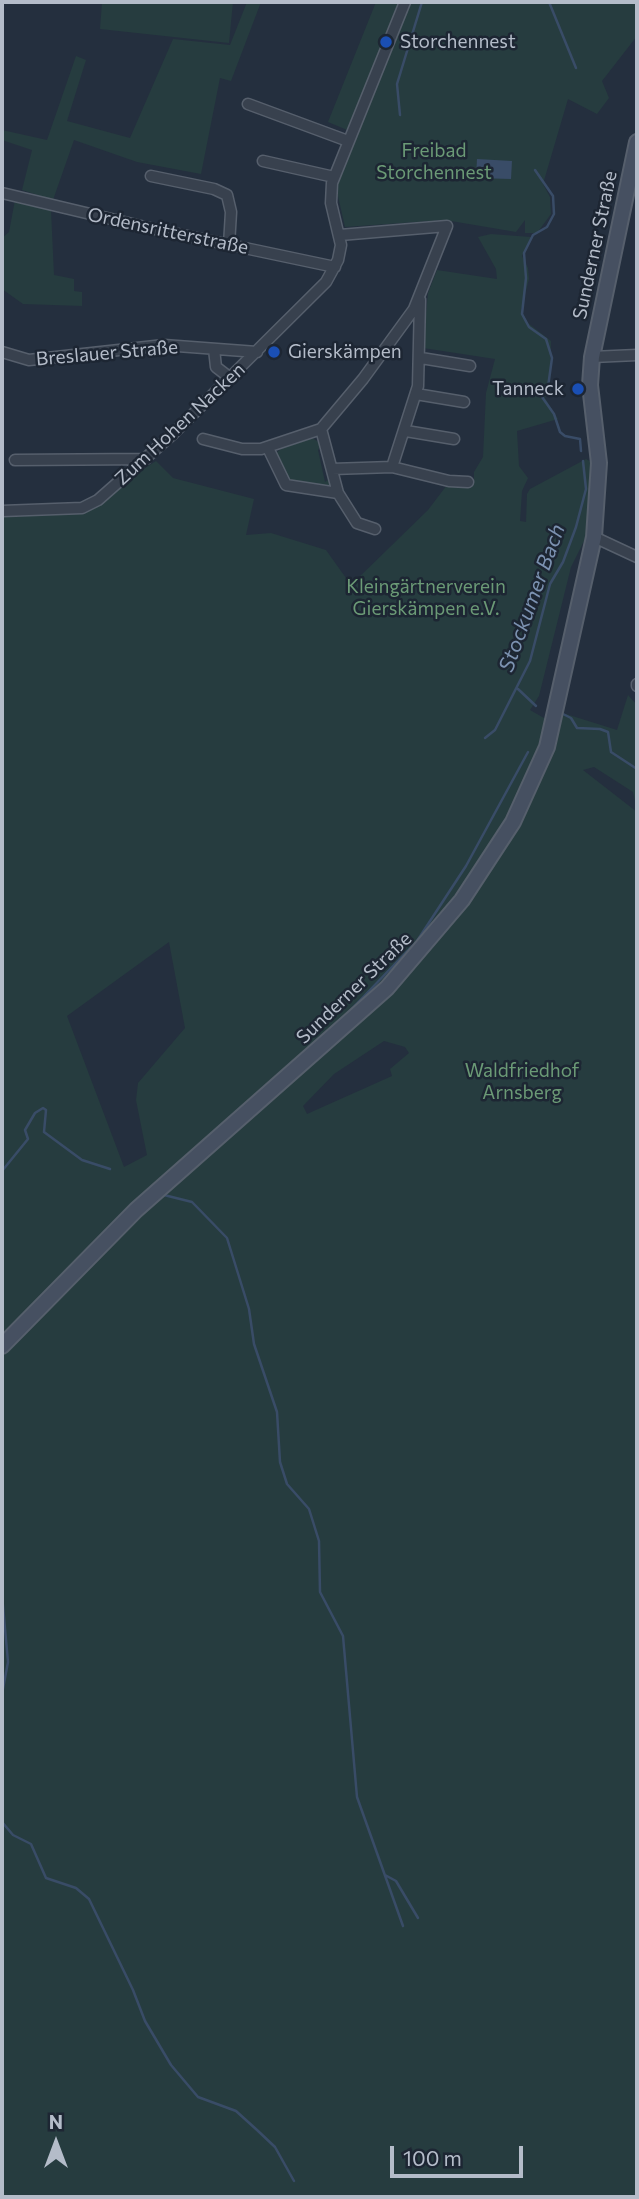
<!DOCTYPE html>
<meta charset="utf-8">
<style>
body{margin:0}
#map{position:relative;width:639px;height:2199px;overflow:hidden;background:#242f3e;font-family:Commissioner,sans-serif}
canvas{display:block}
.frame{position:absolute;inset:0;border:4px solid #b4bcc9;pointer-events:none}
.north{position:absolute;left:21px;top:2108px;width:70px;height:70px;-webkit-text-stroke:5px #1d2633;paint-order:stroke;rotate:0deg;font-size:19px;font-weight:700;line-height:28px;text-align:center;color:#b4bcc9}
.north::after{content:'';display:block;margin:auto;width:24px;height:32px;background:#b4bcc9;clip-path:polygon(50% 0,100% 100%,50% 72%,0 100%)}
.scale{position:absolute;left:390px;top:2146px;width:133px;height:32px;box-sizing:border-box;border:4px solid #b4bcc9;border-top:0;padding-left:9px;font-size:21px;line-height:24px;white-space:nowrap;color:#b4bcc9;-webkit-text-stroke:5px #1d2633;paint-order:stroke}
</style>
<div id="map">
<canvas width="639" height="2199"></canvas>
<div class="frame"></div>
<div class="north">N</div>
<div class="scale">100 m</div>
</div>
<script>
const c = document.querySelector('canvas').getContext('2d');
c.lineJoin = 'round';
function fillPath(path, color) {
  c.fillStyle = color;
  c.fill(path, 'evenodd');
}
function poly(rows) {
  const path = new Path2D();
  for (const r of rows) {
    path.moveTo(r[0], r[1]);
    for (let i = 2; i < r.length; i += 2) path.lineTo(r[i], r[i + 1]);
  }
  return path;
}
function strokePath(path, color, width, dash) {
  c.strokeStyle = color;
  c.lineWidth = width;
  c.lineCap = dash ? 'butt' : 'round';
  c.setLineDash(dash || []);
  c.stroke(path);
}
function drawText(font, color, halo, rows, align = 'center') {
  c.font = font + ' Commissioner,sans-serif';
  c.lineWidth = 5;
  c.setLineDash([]);
  c.textBaseline = 'middle';
  c.strokeStyle = halo;
  c.fillStyle = color;
  for (const [text, x, y, turn = 0] of rows) {
    c.save();
    c.translate(x, y);
    c.rotate((+turn || 0) * Math.PI / 180);
    c.textAlign = isNaN(turn) ? turn : align;
    if (halo) c.strokeText(text, 0, 0);
    c.fillText(text, 0, 0);
    c.restore();
  }
}
const green = poly([
 [102,2,233,2,229,43,100,29],
 [247,2,261,2,231,81,220,78,201,174,137,162,74,140,53,200,22,190,32,150,2,140,2,130,47,140,76,56,86,60,67,121,130,138,173,39,230,45],
 [376,2,637,2,637,36,602,81,609,98,597,114,568,99,543,184,550,197,551,214,537,233,525,233,525,220,516,232,445,220,345,227,335,183,352,132,328,122],
 [15,200,51,210,54,275,74,279,74,291,82,292,82,306,23,304,2,289,2,238,9,232],
 [491,234,531,237,522,256,528,268,529,279,521,310,528,323,551,341,550,387,545,398,558,419,517,431,519,466,528,478,522,491,520,521,526,522,527,494,530,489,586,459,593,463,586,537,571,567,539,696,530,710,544,718,566,714,617,730,628,695,637,705,637,810,633,792,594,767,583,770,637,812,637,2197,2,2197,2,506,88,504,156,461,173,478,254,499,246,535,271,533,326,550,351,585,428,510,447,485,474,484,474,472,483,457,486,393,495,359,423,348,428,293,437,270,497,279,496,269,478,237],
 [169,942,185,1028,138,1083,136,1100,147,1155,124,1167,67,1016],
 [384,1041,405,1047,409,1053,390,1069,392,1076,307,1114,303,1106,334,1074],
 [312,438,322,444,318,450,325,482,331,477,332,489,291,485,277,460,276,453,281,449]
]);
const water = poly([
 [477,159,512,161,511,179,476,178]
]);
const stream = poly([
 [549,2,576,68],
 [400,115,397,84,422,2],
 [535,170,553,196,554,214,547,227,533,235,524,253,526,278,522,314,529,327,546,339,552,358,548,387,542,397,554,414,560,432,565,436,580,439,581,451],
 [518,689,536,706],
 [559,712,571,718,577,728,600,729,608,732,611,752,637,769],
 [485,738,495,730,530,661,550,584,563,562,576,527,586,489,583,461],
 [346,1015,417,941,466,866,528,752],
 [2,1171,28,1139,25,1130,35,1113,43,1108,46,1110,44,1132,82,1160,110,1169],
 [164,1195,192,1202,227,1238,249,1309,254,1344,277,1412,280,1462,287,1484,309,1509,319,1541,320,1592,343,1636,357,1797,403,1926],
 [2,1595,8,1662,2,1694],
 [2,1822,13,1835,31,1844,46,1878,76,1888,89,1899,133,1990,145,2021,171,2065,198,2097,236,2111,257,2130,275,2147,294,2181],
 [385,1875,396,1881,418,1918]
]);
const minor = poly([
 [248,104,348,141],
 [263,161,334,177],
 [151,176,214,189,227,195,231,212,229,245],
 [2,193,145,227,335,267],
 [420,300,418,386,392,467,449,481,468,482],
 [214,349,216,367,229,377],
 [2,352,29,360,164,345,257,352],
 [592,357,637,355],
 [421,358,470,366],
 [416,394,464,402],
 [321,429,338,493,357,523,375,529],
 [406,431,454,439],
 [203,439,242,449,261,449,321,429,363,379,414,309,447,226,340,235],
 [268,448,286,485,338,493],
 [15,460,146,459],
 [332,469,392,467],
 [2,511,82,508,98,500,174,433,326,282,338,260,341,245,331,203,332,183,405,2],
 [594,537,637,557],
 [637,686,637,684]
]);
const secondary = poly([
 [2,1346,136,1210,387,988,462,900,513,822,547,747,594,537,599,463,590,385,592,357,637,142]
]);
const markers = [
 [386,42,7,"#1a4fb4"],
 [274,352,7,"#1a4fb4"],
 [578,389,7,"#1a4fb4"]
];
const poiNames = [
 ["Storchennest",400,42],
 ["Gierskämpen",288,352],
 ["Tanneck",564,389,"right"]
];
const parkNames = [
 ["Freibad",434,151],
 ["Storchennest",434,173],
 ["Kleingärtnerverein",426,587],
 ["Gierskämpen e.V.",426,609],
 ["Waldfriedhof",522,1071],
 ["Arnsberg",522,1093]
];
const streetNames = [
 ["Ordensritterstraße",168,231,12],
 ["Sunderner Straße",595,245,-78],
 ["Breslauer Straße",107,353,-5],
 ["Zum Hohen Nacken",180,424,-43],
 ["Sunderner Straße",354,988,-44]
];
const waterNames = [
 ["Stockumer Bach",532,598,-70]
];
fillPath(green, '#263c3f');
fillPath(water, '#394c67');
strokePath(stream, '#394c67', 2.5);
strokePath(minor, '#565f6c', 13);
strokePath(secondary, '#565f6c', 18);
strokePath(minor, '#38414e', 10);
strokePath(secondary, '#465061', 14);
for (const [x, y, r, color] of markers) {
  const dot = new Path2D();
  dot.arc(x, y, r, 0, 2 * Math.PI);
  c.fillStyle = color;
  c.fill(dot);
  strokePath(dot, '#1d2633', 2.5);
}
drawText('19px', '#b4bcc9', '#1d2633', poiNames, 'left');
drawText('19px', '#6b9a76', '#1d2633', parkNames);
drawText('19px', '#b4bcc9', '#1d2633', streetNames);
drawText('italic 21px', '#7c92b1', '#1d2633', waterNames);
</script>
